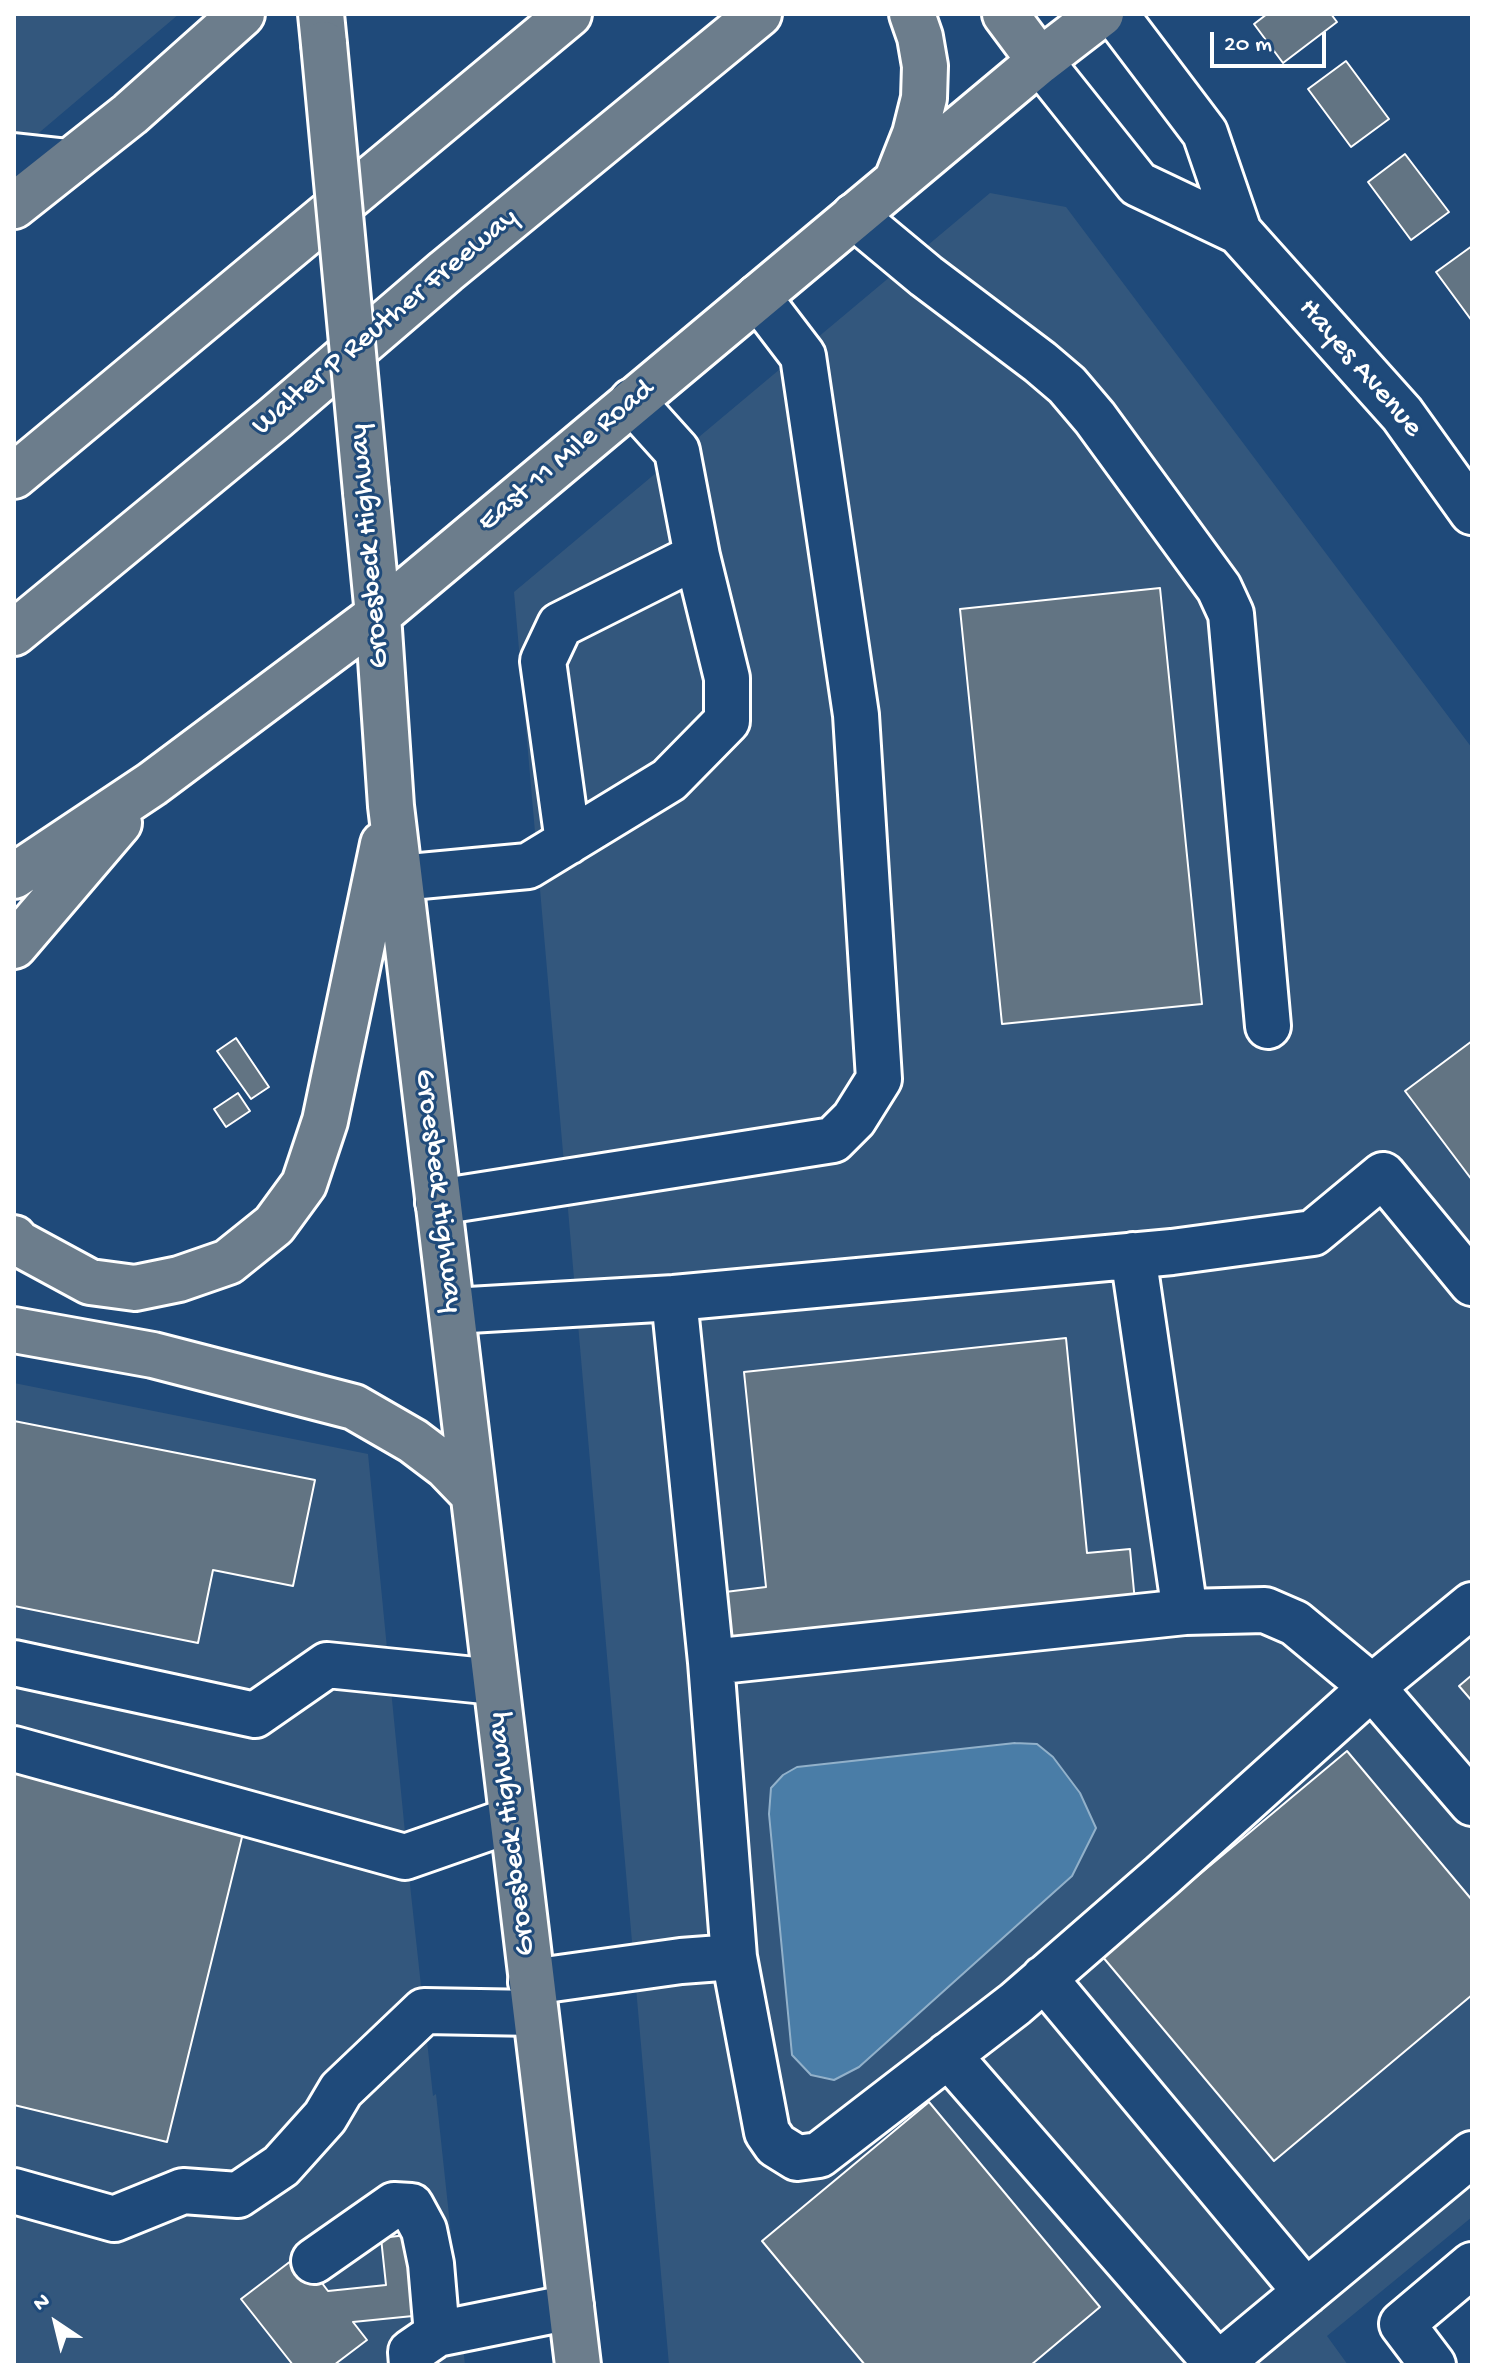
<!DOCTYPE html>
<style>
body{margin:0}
#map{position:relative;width:1486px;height:2379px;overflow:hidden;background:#1f4a7a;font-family:"Gochi Hand",sans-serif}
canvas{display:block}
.frame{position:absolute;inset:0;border:16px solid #fff;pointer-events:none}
.north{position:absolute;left:16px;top:2283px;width:80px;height:80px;-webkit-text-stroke:6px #1f4a7a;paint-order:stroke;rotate:325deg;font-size:22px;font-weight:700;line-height:32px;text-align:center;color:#fff}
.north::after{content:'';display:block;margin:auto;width:28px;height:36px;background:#fff;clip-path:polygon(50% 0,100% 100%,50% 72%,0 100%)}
.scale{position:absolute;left:1210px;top:32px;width:116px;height:36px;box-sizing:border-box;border:4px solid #fff;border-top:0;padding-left:10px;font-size:24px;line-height:28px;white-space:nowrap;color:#fff;-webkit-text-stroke:6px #1f4a7a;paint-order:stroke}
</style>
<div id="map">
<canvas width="1486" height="2379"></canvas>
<div class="frame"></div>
<div class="north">N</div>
<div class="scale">20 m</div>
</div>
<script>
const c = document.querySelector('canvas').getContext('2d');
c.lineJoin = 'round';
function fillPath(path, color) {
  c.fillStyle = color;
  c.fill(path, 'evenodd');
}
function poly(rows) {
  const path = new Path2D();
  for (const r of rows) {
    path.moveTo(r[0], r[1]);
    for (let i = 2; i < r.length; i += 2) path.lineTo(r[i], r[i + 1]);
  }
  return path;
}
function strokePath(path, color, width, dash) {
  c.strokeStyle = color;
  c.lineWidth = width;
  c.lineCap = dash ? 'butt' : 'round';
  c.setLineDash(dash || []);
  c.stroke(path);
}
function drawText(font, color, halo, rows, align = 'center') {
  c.font = font + ' "Gochi Hand",sans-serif';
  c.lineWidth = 6;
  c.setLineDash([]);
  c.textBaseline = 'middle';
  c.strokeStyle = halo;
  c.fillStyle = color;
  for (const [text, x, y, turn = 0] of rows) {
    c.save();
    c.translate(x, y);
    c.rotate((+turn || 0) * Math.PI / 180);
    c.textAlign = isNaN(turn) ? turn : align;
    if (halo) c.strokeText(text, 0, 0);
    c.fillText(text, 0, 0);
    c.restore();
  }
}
const built = poly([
 [14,14,179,14,14,154],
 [990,193,1066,207,1472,748,1472,2217,1327,2336,1348,2365,669,2365,514,592],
 [14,1383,368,1454,411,1894,433,2096,436,2094,465,2365,14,2365]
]);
const water = poly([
 [1015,1743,1037,1744,1053,1757,1080,1793,1096,1828,1072,1876,859,2067,834,2080,811,2075,792,2055,769,1814,771,1788,783,1775,797,1767,1015,1743]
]);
const building = poly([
 [1267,14,1331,14,1337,22,1283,63,1254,24,1267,14],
 [1346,61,1389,119,1351,147,1308,89,1346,61],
 [1405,154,1449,212,1411,240,1368,182,1405,154],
 [1472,246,1472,321,1436,272,1472,246],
 [1160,588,1202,1004,1002,1024,960,609,1160,588],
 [236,1038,269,1087,251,1099,217,1051,236,1038],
 [1472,1041,1472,1180,1405,1091,1472,1041],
 [238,1093,250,1111,226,1127,214,1109,238,1093],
 [1066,1338,1087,1553,1130,1549,1135,1602,731,1645,725,1592,766,1587,744,1372,1066,1338],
 [14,1421,315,1480,293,1586,213,1570,198,1643,14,1606,14,1421],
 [1472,1675,1472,1701,1459,1686,1472,1675],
 [1347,1751,1472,1900,1472,1995,1274,2161,1102,1956,1347,1751],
 [14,1772,244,1829,167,2142,14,2105,14,1772],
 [929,2102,1100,2307,1031,2365,865,2365,762,2241,929,2102],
 [415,2234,423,2315,353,2322,367,2340,334,2365,293,2365,241,2299,300,2254,328,2291,386,2285,381,2238,415,2234]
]);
const minor = poly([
 [1115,14,1205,133,1239,232],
 [1040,61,1138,184,1239,232,1402,414,1472,512],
 [14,156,69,162],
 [854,216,926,276,1040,362,1067,385,1095,418,1219,588,1231,614,1268,1026],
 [568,842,543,661,560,625,697,556],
 [399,878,528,866,669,780,727,721,727,678,697,556,677,451,632,401],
 [438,1202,833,1140,854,1119,879,1079,856,715,803,356,758,297],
 [1133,1255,1185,1612,1265,1610,1295,1623,1372,1687,1472,1803],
 [674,1298,711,1662,734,1957,767,2132,776,2145,797,2158,819,2155,1015,2004,1162,1876,1372,1687,1472,1605],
 [452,1311,674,1298,1172,1252,1313,1233,1383,1175,1472,1283],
 [711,1662,1185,1612],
 [14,1663,255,1715,327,1665,495,1682],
 [14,1749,405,1857,511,1820],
 [1044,1978,1306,2292],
 [531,1982,681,1961,734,1957],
 [948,2055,1218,2365],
 [14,2191,114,2219,183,2191,238,2195,281,2166,325,2117,341,2090,424,2011,535,2013],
 [314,2261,394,2205,411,2206,424,2230,431,2264,437,2334],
 [412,2365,411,2352,437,2334,571,2307],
 [1218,2365,1472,2154],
 [1433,2365,1402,2324,1472,2265]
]);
const major = poly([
 [321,14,324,44],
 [1005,14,1040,61],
 [898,177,915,134,924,98,925,66,920,37,912,14],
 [14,206,130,114,242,14],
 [366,492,378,615,391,806,578,2365],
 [14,876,152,784,378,615,1040,61,1101,14],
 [14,946,119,823],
 [14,1238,18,1243,90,1282,135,1288,179,1279,228,1262,274,1225,304,1184,325,1121,383,844],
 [14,1330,153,1355,354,1407,413,1441,446,1466,472,1493]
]);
const highway = poly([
 [14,476,569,14],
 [14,633,275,418,446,271,759,14]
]);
const majorBridge = poly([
 [324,44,366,492]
]);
const streetNames = [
 ["Walter P Reuther Freeway",386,323,-40],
 ["Hayes Avenue",1359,369,49],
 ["East 11 Mile Road",567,457,-40],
 ["Groesbeck Highway",371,546,-95],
 ["Groesbeck Highway",437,1191,83],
 ["Groesbeck Highway",513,1834,-97]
];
fillPath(built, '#33577d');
fillPath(water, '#4a7da7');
strokePath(water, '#92b1ca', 2);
fillPath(building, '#627483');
strokePath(building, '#fff', 2);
strokePath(minor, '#fff', 50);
strokePath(major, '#fff', 50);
strokePath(highway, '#fff', 50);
strokePath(minor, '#1f4a7a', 44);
strokePath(major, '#6c7d8c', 44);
strokePath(highway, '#6c7d8c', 44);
strokePath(majorBridge, '#fff', 50, []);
strokePath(majorBridge, '#6c7d8c', 44);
drawText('30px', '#fff', '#1f4a7a', streetNames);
</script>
